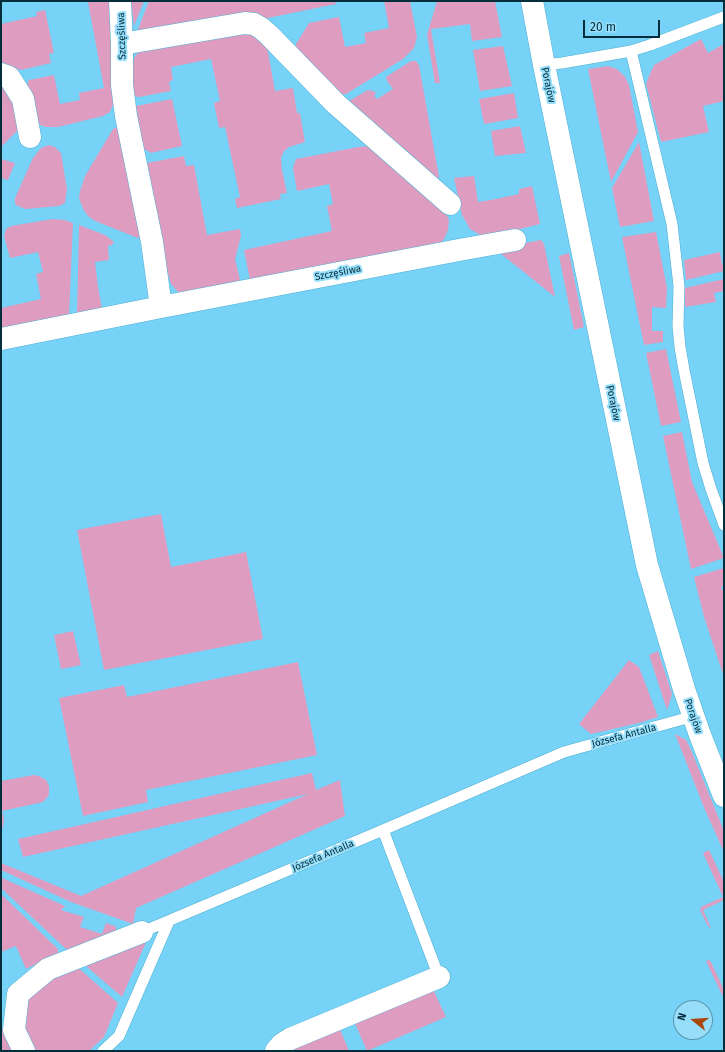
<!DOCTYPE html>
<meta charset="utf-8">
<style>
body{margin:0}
#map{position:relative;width:725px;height:1052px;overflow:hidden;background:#76d3f7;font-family:"Fira Sans",sans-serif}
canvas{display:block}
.frame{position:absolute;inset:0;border:2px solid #022d3b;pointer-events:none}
.north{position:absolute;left:673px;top:1000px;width:40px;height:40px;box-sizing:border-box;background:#97defb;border:1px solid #5b97ae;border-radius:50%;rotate:287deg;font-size:11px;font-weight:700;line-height:16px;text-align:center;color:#022d3b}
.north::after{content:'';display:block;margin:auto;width:14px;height:18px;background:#aa480b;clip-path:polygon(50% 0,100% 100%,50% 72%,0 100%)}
.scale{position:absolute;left:583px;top:20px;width:77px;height:18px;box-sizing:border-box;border:2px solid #022d3b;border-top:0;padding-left:5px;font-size:12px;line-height:14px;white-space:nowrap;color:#022d3b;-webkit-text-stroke:3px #97defb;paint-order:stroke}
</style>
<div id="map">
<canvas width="725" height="1052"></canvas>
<div class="frame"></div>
<div class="north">N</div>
<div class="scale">20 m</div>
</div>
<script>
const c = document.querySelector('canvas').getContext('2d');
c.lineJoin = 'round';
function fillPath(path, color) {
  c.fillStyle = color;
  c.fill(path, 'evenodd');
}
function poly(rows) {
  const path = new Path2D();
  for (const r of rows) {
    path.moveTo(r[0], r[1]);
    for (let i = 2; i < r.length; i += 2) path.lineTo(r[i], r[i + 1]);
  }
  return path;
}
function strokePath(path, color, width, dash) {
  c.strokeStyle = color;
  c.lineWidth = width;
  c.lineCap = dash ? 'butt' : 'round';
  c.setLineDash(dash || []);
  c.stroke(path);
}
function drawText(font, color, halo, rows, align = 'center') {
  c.font = font + ' "Fira Sans",sans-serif';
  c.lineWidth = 4;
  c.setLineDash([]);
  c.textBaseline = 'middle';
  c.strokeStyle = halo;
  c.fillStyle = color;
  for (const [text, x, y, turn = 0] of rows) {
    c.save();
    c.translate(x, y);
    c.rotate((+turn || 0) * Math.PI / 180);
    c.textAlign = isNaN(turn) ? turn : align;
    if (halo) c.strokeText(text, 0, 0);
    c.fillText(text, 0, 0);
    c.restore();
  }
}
const green = poly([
 [92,1,113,1,114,102,110,112,103,116,58,127,46,127,40,125,31,107,27,85,29,80,54,75,60,104,80,100,79,93,104,88,88,2],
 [131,1,144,1,134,26],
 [149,1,335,1,336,4,263,19,135,37],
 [384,1,410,1,417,37,414,48,403,59,346,94,337,95,296,51,296,44,309,23,339,17,345,47,366,43,364,33,389,28],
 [437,1,495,1,502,37,472,41,470,24,431,29,440,83,435,83,427,35],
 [45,10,54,53,49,54,51,63,21,70,11,67,1,66,1,24,37,16,36,12],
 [248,29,267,46,275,91,293,88,297,113,300,113,305,142,289,147,284,151,281,158,282,170,287,193,280,194,281,199,237,208,235,199,240,197,225,127,219,128,214,103,220,101,211,59,171,67,173,80,169,82,171,91,139,97,133,96,132,92,133,62,135,56,144,47],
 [701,39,708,53,724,44,724,101,703,106,709,132,661,142,646,84,649,76,654,65],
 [503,46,512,86,480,91,473,50],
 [411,61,416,61,419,65,439,177,437,180,349,101,368,90,373,91,376,93,374,96,377,99,393,89,387,81,386,77],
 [608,66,617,69,625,77,629,85,638,132,611,182,588,69],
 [1,82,8,86,20,123,17,131,1,147],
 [514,93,518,118,484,124,479,99],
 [172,99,182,146,151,153,143,148,136,106],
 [520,126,526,153,495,156,491,131],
 [117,127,119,128,140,237,138,238,95,221,88,216,83,209,79,198,80,191,85,176,113,129],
 [639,142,654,221,620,227,612,188],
 [49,145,55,147,61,153,67,189,65,203,59,206,25,209,16,205,15,203,15,198,33,158,41,148],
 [370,146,446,213,449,220,448,230,444,239,438,246,250,280,244,250,332,231,327,206,333,204,329,184,297,191,293,168,296,159,358,147],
 [184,156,186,166,194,165,207,235,240,229,241,236,235,259,241,284,180,294,171,284,167,270,147,163],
 [1,159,15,163,8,180,1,178],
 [474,176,478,202,496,199,519,194,519,189,532,186,540,224,500,234,482,236,470,229,462,215,454,178],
 [53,219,65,220,73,223,69,317,1,331,1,308,41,299,36,274,43,272,38,252,10,258,4,236,6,229,11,226],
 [79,225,105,235,114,242,112,245,108,246,109,260,95,262,98,287,102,309,77,315],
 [656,232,667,288,666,308,652,307,652,331,663,331,663,342,644,345,622,237],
 [541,240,544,244,555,297,495,249],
 [720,252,722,264,724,264,724,271,686,280,684,260],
 [569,253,584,327,574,330,559,256],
 [724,279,724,291,714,293,716,302,685,307,685,288],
 [666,349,681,422,661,426,646,353],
 [682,432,692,482,724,558,691,569,663,436],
 [161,514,171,567,246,552,263,639,104,670,77,530],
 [724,568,724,586,721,587,724,593,724,677,704,617,694,577],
 [73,631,81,665,61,669,54,635],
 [658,651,672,694,670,701,667,710,649,655],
 [629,660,639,667,658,717,639,723,591,734,579,724],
 [298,662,317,755,146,790,148,802,83,816,59,698,124,685,127,697],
 [675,734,686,740,691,750,724,831,724,852,705,810],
 [312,773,316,790,340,780,345,816,136,908,133,924,71,902,1,870,1,863,81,896,308,794,23,857,18,839],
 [34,775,39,776,46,780,49,786,49,795,43,802,2,811,4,819,3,827,1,830,1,781],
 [709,850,724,882,724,900,703,910,711,928,708,926,700,910,701,907,723,897,703,853],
 [2,878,65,906,61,910,84,917,80,927,102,934,106,923,115,926,117,931,69,950,66,949,2,889,1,887,1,881],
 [1,894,58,949,58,953,26,969,16,946,1,952],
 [147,940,122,997,79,960],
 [709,960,711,962,724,990,724,999,706,961],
 [73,963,118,1003,104,1037,89,1051,34,1051,24,1040,21,1008,31,991],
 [432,987,446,1017,367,1051,354,1021],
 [1,1025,13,1051,1,1051],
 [339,1027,349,1051,288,1051]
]);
const service = poly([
 [631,51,672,224,679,286,678,326,680,347,684,370,703,463,711,489,724,525],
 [544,65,562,63,631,51,650,45,724,17],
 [383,830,439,977],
 [142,932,383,830,564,752,694,716],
 [103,1051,119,1036,169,921]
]);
const minor = poly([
 [532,1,544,65,647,565,684,689,700,735,724,796],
 [122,44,245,23,254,24,261,28,269,35,336,104,450,204],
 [1,74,9,77,23,99,30,137],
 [161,307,459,250,515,240],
 [1,339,161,307,152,242,126,116,122,85,122,44,120,1],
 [24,1051,14,1030,18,994,48,969,142,932],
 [276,1051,282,1044,290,1039,439,977]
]);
const streetNames = [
 ["Szczęśliwa",122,36,-92],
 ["Porajów",548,85,78],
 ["Szczęśliwa",338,273,-11],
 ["Porajów",613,403,78],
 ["Porajów",693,716,71],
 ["Józsefa Antalla",624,736,-15],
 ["Józsefa Antalla",323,856,-23]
];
fillPath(green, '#de9cc0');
strokePath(service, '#4eadd0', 12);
strokePath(minor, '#4eadd0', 23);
strokePath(service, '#fff', 11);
strokePath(minor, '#fff', 22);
drawText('10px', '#022d3b', '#97defb', streetNames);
</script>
